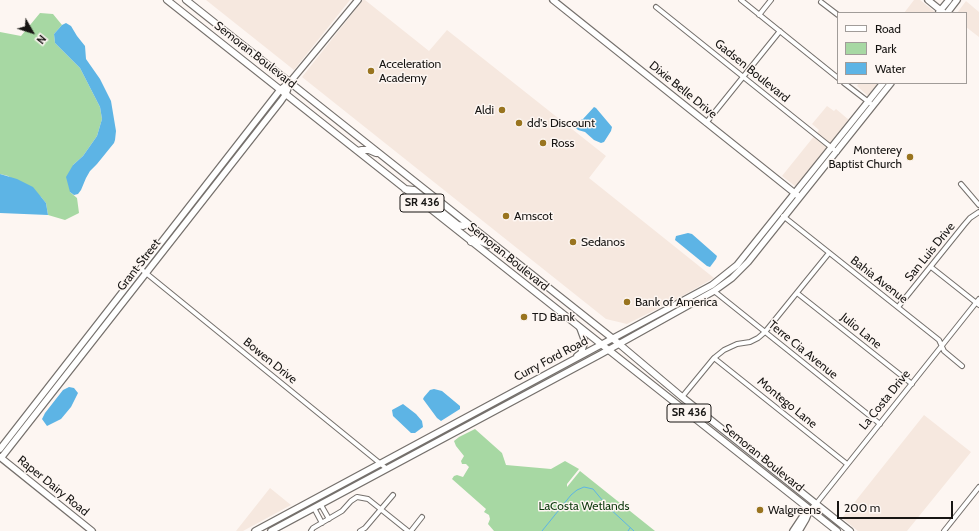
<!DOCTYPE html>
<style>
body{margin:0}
#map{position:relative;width:979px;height:531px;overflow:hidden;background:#fdf6f2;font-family:Cabin,sans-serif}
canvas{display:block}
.legend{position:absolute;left:837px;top:12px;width:130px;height:72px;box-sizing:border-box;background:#fdf6f2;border:1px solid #a19c99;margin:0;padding:5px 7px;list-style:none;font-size:12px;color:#171513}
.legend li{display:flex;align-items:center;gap:8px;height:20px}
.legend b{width:20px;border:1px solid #a19c99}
.north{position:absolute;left:12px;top:12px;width:40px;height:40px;-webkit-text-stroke:3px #fdf6f2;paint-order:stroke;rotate:129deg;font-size:11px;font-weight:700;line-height:16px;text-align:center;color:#171513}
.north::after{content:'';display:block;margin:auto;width:14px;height:18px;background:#171513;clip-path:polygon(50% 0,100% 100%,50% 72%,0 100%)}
.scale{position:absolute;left:837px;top:501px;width:116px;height:18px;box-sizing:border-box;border:2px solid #171513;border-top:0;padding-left:5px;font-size:12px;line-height:14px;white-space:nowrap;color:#171513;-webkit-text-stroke:3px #fdf6f2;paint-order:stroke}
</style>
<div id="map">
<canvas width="979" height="531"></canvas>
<ul class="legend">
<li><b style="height:5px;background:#fff"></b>Road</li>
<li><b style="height:11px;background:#a7d8a3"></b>Park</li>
<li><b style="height:11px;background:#5db4e5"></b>Water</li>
</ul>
<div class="north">N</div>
<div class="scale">200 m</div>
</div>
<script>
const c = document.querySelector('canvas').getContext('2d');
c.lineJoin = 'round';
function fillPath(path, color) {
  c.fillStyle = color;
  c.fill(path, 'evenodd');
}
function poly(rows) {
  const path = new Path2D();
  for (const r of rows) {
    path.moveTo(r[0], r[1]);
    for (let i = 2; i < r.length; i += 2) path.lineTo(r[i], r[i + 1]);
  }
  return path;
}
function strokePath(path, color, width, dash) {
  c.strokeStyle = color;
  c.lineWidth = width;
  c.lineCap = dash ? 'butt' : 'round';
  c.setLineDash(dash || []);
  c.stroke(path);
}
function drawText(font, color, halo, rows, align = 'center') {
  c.font = font + ' Cabin,sans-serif';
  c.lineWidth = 3;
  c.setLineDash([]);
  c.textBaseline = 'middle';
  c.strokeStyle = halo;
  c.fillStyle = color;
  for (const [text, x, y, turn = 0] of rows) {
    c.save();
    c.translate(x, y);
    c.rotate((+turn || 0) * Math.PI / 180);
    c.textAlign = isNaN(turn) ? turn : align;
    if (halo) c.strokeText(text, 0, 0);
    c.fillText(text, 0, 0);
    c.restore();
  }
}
const built = poly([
 [206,0,350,0,294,70],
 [363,0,365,0,429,51,447,30,606,156,589,178,714,278,677,299,627,324,606,319,302,77],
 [914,0,920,0,935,12,934,13,904,13],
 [966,1,979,12,979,37,966,27,966,13,957,13],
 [859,83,878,83,868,96,857,86],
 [827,106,834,111,836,109,849,120,797,186,795,186,782,176,819,130,812,124],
 [924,415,971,452,907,531,858,531,842,518],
 [270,488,291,505,243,531,236,531]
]);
const green = poly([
 [40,13,53,14,62,25,54,34,55,43,80,68,100,107,102,119,97,136,83,156,73,165,70,192,77,198,79,213,65,220,48,215,46,203,41,197,8,176,0,174,0,32,21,36],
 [475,429,502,453,506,465,551,469,565,461,579,469,567,484,567,487,580,471,655,531,494,531,488,524,490,519,489,515,484,512,486,509,452,479,454,476,457,475,463,477,469,467,466,464,462,464,461,461,464,456,456,446,454,441,459,437]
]);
const water = poly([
 [66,23,71,26,77,36,85,46,86,59,100,79,111,101,116,131,115,140,114,143,97,164,90,171,86,178,81,190,78,194,74,195,70,192,66,177,73,165,83,156,97,136,102,119,100,107,80,68,55,43,54,34,62,25],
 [594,107,596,108,612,127,611,131,604,142,601,143,594,140,585,132,578,130,573,125,576,122,583,119],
 [0,174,17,179,33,187,46,203,48,215,0,213],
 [688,233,692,234,717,256,716,259,710,267,707,266,675,240,676,236],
 [69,387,74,388,78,393,71,407,61,419,47,426,42,419,45,413,63,390],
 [434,389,442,391,460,406,460,409,441,421,437,418,423,399,424,397,430,390],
 [403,404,416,414,422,421,423,427,415,433,411,433,393,416,392,410]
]);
const stream = poly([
 [542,531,571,495,577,490,584,487,593,489,608,507,634,531],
 [628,531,630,528]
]);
const street = poly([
 [741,0,838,78],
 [821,2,838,15],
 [656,7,837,152],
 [759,15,771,0],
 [844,83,870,103],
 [706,123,780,31],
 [961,184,979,205],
 [783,216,939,340,944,351,962,366],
 [931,267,979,305],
 [141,269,387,469],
 [714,291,880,424],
 [797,293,912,384],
 [898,307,964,225,970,218,979,212],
 [714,358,847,464],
 [682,397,714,358,724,350,737,344,750,342,758,338,765,332,829,253],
 [816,504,979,299],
 [321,505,329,519],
 [314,508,322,523],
 [311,531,313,528,342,511,351,501,357,497,368,499,408,531],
 [360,531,365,528,393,495],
 [411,531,422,517],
 [944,531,979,487]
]);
const secondary = poly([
 [553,0,797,195],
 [928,0,944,13],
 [939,12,949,0],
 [947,13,957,0],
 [577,356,581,353,584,344,584,339,580,328],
 [0,449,280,90,290,82,358,0],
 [0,457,92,531],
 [1,458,281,101,286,94,290,82],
 [255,531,712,285,737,265,883,83],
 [271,531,601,354,714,291,732,278,748,262,891,83],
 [793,531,803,516,808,514],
 [799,531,806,519,808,514,816,504]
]);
const primary = poly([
 [167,0,837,531],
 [186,0,612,338,682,397,850,531],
 [358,151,362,150,369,150,376,153],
 [405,189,414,190,458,225,463,226,468,224],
 [471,242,473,239,476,239,489,245]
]);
const markers = [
 [371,71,4,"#99741f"],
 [502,110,4,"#99741f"],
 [519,123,4,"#99741f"],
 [543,143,4,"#99741f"],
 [910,157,4,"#99741f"],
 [506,216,4,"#99741f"],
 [573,242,4,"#99741f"],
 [627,302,4,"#99741f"],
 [524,317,4,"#99741f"],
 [760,510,4,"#99741f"]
];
const shields = [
 [422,203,44],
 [689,413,44]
];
const shieldNames = [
 ["SR 436",422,203],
 ["SR 436",689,413]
];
const streetNames = [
 ["Semoran Boulevard",255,55,38],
 ["Gadsen Boulevard",752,71,39],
 ["Dixie Belle Drive",683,90,39],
 ["San Luis Drive",930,252,-51],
 ["Semoran Boulevard",508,257,39],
 ["Grant Street",139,265,-52],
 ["Bahia Avenue",879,280,38],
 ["Julio Lane",861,331,39],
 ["Terre Cia Avenue",803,350,39],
 ["Curry Ford Road",551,359,-28],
 ["Bowen Drive",270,361,39],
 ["La Costa Drive",885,400,-51],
 ["Montego Lane",787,403,39],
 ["Semoran Boulevard",763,458,39],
 ["Raper Dairy Road",53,486,39]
];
const poiNames = [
 ["Acceleration",379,64],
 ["Academy",379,78],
 ["Aldi",494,110,"right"],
 ["dd's Discount",527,123],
 ["Ross",551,143],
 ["Monterey",902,150,"right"],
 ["Baptist Church",902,164,"right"],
 ["Amscot",514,216],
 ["Sedanos",581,242],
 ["Bank of America",635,302],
 ["TD Bank",532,317],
 ["Walgreens",768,510]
];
const parkNames = [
 ["LaCosta Wetlands",584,506]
];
fillPath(built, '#f6e8df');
fillPath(green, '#a7d8a3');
fillPath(water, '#5db4e5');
strokePath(stream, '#5db4e5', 1);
strokePath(street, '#75706c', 6);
strokePath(secondary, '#75706c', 8);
strokePath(primary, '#75706c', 8);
strokePath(street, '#fff', 4);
strokePath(secondary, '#fff', 5.5);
strokePath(primary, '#fff', 6);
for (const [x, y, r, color] of markers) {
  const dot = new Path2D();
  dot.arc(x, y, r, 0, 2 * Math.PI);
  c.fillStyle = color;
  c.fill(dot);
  strokePath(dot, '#fdf6f2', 1.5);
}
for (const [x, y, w] of shields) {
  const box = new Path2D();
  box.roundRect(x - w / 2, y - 9, w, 18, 3);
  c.fillStyle = '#fdf6f2';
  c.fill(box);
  strokePath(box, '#171513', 1);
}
drawText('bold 11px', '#171513', null, shieldNames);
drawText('12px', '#171513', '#fdf6f2', streetNames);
drawText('12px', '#171513', '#fdf6f2', poiNames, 'left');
drawText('12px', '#0d380d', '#fdf6f2', parkNames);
</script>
